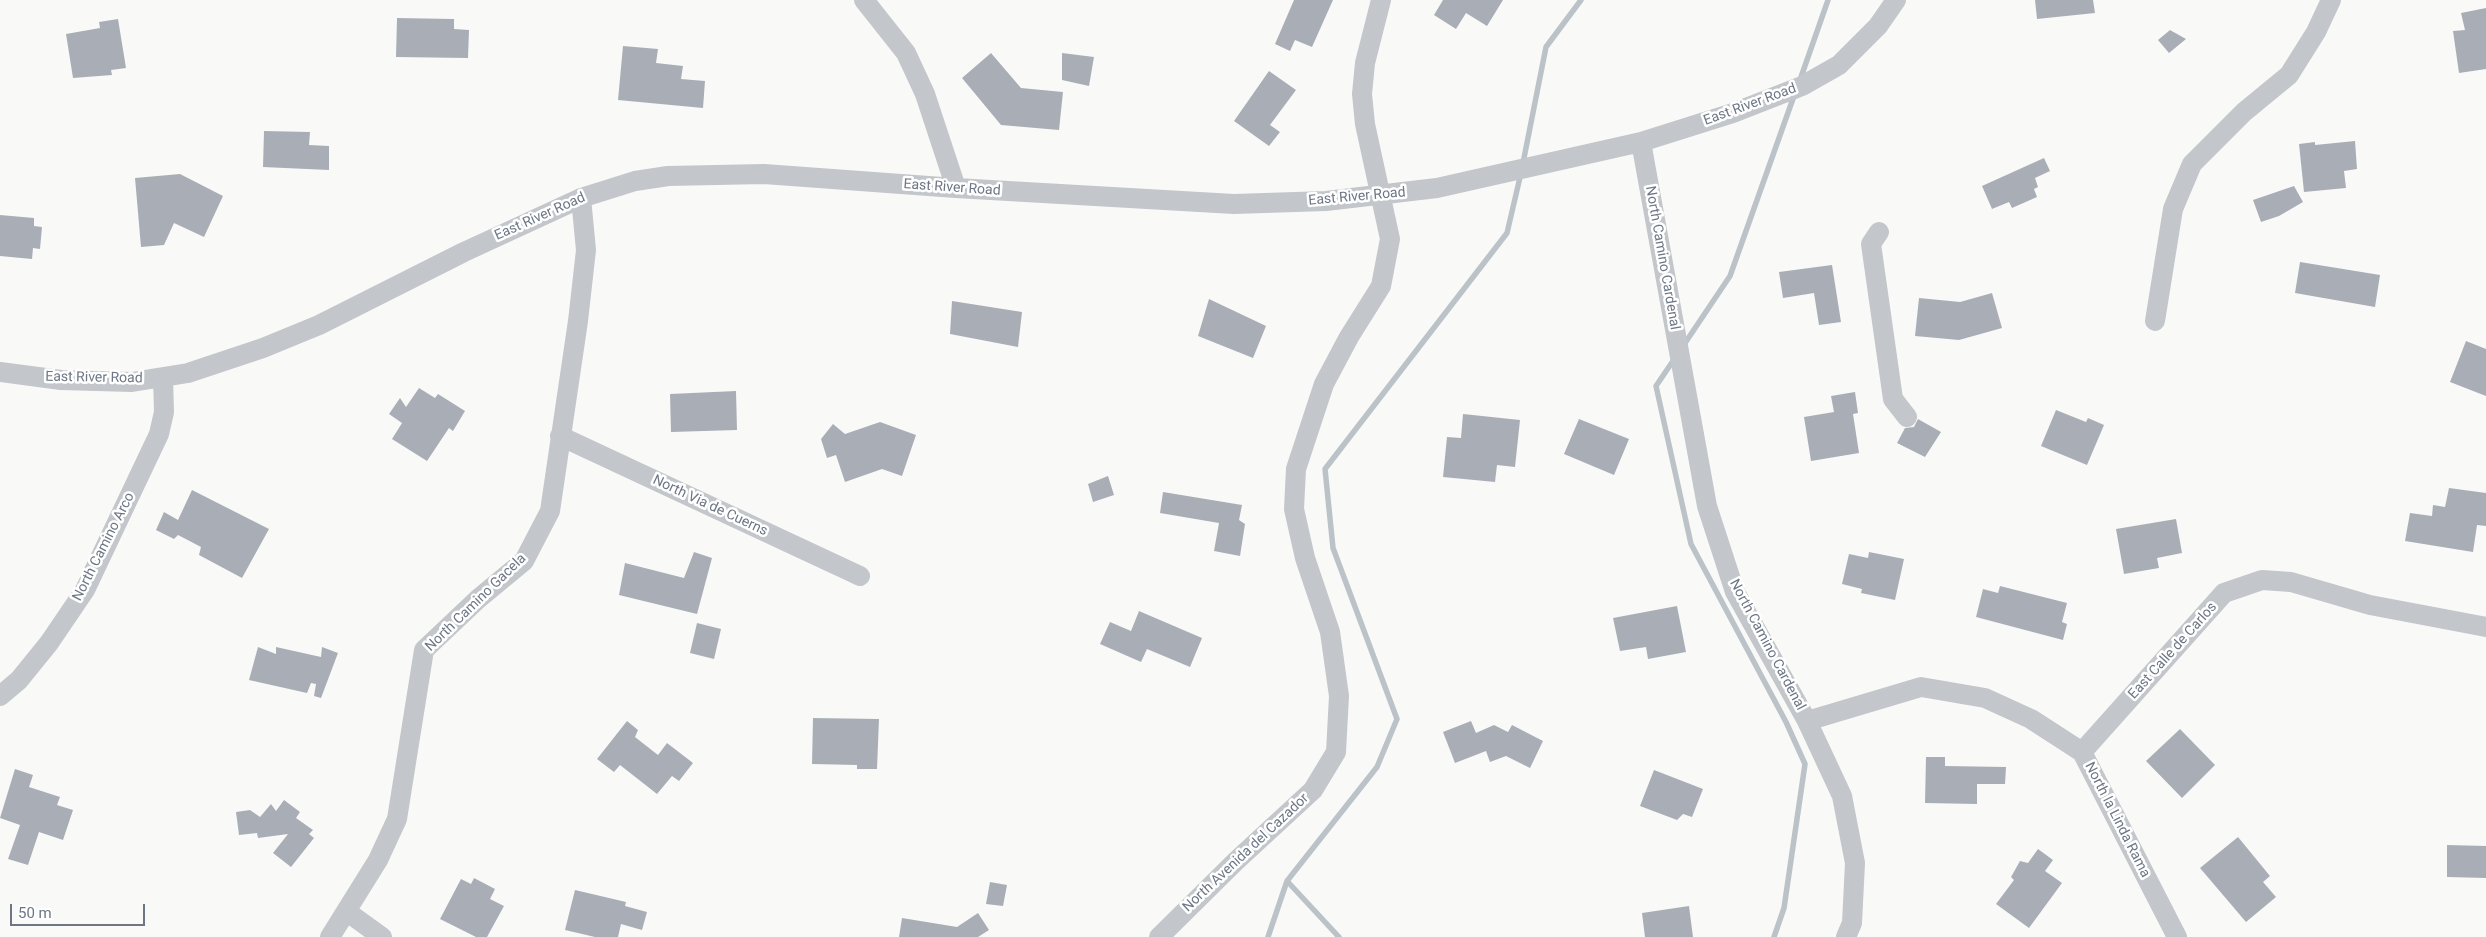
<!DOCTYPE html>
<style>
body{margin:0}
#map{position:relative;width:2486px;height:937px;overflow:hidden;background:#f9f9f8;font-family:Roboto,sans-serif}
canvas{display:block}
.scale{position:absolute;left:10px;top:904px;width:135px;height:22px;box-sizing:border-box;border:2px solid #6c7685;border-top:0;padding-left:6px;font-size:15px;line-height:18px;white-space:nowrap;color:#6c7685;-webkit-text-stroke:4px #fff;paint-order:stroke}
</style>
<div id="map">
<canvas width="2486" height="937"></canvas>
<div class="scale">50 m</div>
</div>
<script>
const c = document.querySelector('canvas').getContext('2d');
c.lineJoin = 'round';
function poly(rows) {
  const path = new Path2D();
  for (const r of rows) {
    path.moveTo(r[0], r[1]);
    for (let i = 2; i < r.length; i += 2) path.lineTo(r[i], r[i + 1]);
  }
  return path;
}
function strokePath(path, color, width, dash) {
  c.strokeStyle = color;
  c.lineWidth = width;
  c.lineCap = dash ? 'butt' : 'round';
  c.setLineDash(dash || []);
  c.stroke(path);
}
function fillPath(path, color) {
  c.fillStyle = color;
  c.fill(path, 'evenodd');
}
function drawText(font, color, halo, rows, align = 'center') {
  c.font = font + ' Roboto,sans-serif';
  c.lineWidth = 5;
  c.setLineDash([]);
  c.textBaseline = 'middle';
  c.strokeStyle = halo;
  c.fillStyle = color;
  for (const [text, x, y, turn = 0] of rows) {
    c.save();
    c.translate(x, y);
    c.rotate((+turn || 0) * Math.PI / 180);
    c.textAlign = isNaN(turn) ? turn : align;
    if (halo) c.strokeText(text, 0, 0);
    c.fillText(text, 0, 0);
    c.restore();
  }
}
const stream = poly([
 [1800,80,1828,0],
 [1523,163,1546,47,1581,0],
 [1683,346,1730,276,1795,93],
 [1675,358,1656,386,1691,544,1786,722,1805,764,1784,908,1774,937],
 [1268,937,1287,881],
 [1339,937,1287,881,1377,767,1397,719,1333,548,1325,469,1507,233,1521,173]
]);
const building = poly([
 [1294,0,1333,0,1312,47,1295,40,1290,51,1275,44],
 [1443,0,1503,0,1487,26,1466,13,1456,29,1434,15],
 [2035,0,2093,0,2095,13,2037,19],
 [2486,8,2486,69,2459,73,2453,31,2465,30,2461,13],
 [397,18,454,19,454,29,469,30,468,58,396,57],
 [118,19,126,68,111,70,112,75,73,78,66,34,100,28,99,22],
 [2170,30,2186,39,2169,53,2158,40],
 [623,46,658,49,656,63,683,66,681,79,705,81,703,108,618,100],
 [991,53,1021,88,1063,92,1059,130,1001,125,962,78],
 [1062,53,1094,57,1089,86,1062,80],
 [1269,71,1296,90,1270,125,1280,132,1269,146,1234,121],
 [264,131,310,132,309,145,329,146,329,170,263,167],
 [2355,141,2357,169,2344,171,2346,188,2304,192,2299,144,2315,142,2315,145],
 [2044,158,2050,171,2035,178,2038,187,2034,189,2037,197,2012,208,2009,202,1992,209,1982,186],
 [180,174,223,196,204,237,174,223,164,245,141,247,135,178],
 [2294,186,2303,202,2279,216,2261,222,2253,200],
 [0,215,34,218,34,226,42,227,40,249,33,248,32,259,0,256],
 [2300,262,2380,275,2375,307,2295,293],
 [1832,265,1841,322,1819,325,1814,293,1783,298,1779,272],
 [1992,293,2002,328,1959,340,1915,336,1919,298,1960,302],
 [1209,299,1266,326,1253,358,1198,336],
 [952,301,1022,312,1018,347,950,334],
 [2466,341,2486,349,2486,396,2450,382],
 [419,388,435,398,438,394,465,411,453,431,449,428,427,461,392,439,402,423,389,414,400,398,406,407],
 [736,391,737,430,671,432,670,394],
 [1855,392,1858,413,1853,414,1859,453,1811,461,1804,417,1834,412,1831,396],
 [2056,410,2086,422,2088,418,2104,425,2087,465,2041,446],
 [1463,414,1520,420,1515,467,1497,465,1495,482,1443,477,1447,437,1461,438],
 [1579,419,1629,439,1614,475,1564,454],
 [1918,419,1941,432,1925,457,1897,443,1905,428,1914,427],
 [880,422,916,435,902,476,882,469,845,482,836,455,827,458,821,439,833,424,845,434],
 [1108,476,1114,495,1093,502,1088,484],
 [2449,488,2486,493,2486,526,2477,525,2473,552,2405,541,2410,513,2432,516,2433,505,2445,507],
 [192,490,269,529,242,578,199,555,201,547,178,535,174,539,156,530,164,512,178,520],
 [1163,492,1242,505,1239,520,1245,524,1240,556,1214,551,1219,523,1160,513],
 [2176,519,2182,553,2157,558,2159,568,2124,574,2116,529],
 [694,552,712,558,697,614,619,595,625,563,684,578],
 [1869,552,1904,559,1895,600,1861,593,1862,589,1842,584,1849,554,1868,558],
 [2000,586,2067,603,2062,622,2067,624,2063,640,1976,617,1983,589,1998,593],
 [1677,606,1686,652,1648,659,1646,647,1620,651,1613,618],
 [1139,611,1202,638,1190,667,1147,649,1141,662,1100,644,1110,622,1131,631],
 [697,623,721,629,714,659,690,653],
 [258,647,276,654,276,647,321,657,322,647,338,653,321,698,314,696,316,684,311,683,307,693,249,680],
 [813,718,879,719,877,769,857,769,857,765,812,764],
 [627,721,638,730,635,737,658,755,667,743,693,763,679,781,672,776,657,794,620,765,614,772,597,759],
 [1471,721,1476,733,1494,725,1508,732,1512,725,1543,741,1530,768,1506,756,1490,762,1486,751,1455,763,1443,732],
 [2180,729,2215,765,2182,798,2146,761],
 [1926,757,1945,757,1945,766,2006,767,2005,784,1977,784,1977,804,1925,803],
 [15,769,33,775,29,787,60,797,57,805,73,810,63,840,39,832,28,865,8,859,20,825,0,818],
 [1654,770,1703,789,1692,817,1683,814,1677,820,1640,806],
 [284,800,300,812,296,818,313,830,309,834,314,838,291,867,273,853,288,834,258,838,257,833,239,835,236,812,250,810,260,817,271,804,276,811],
 [2238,837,2270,876,2263,882,2276,897,2246,922,2200,868],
 [2447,845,2486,846,2486,878,2447,877],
 [2038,849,2053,860,2045,871,2062,883,2029,928,1996,904,2014,880,2011,877,2020,861,2028,863],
 [474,878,495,889,490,899,504,906,487,937,476,937,440,919,461,879,471,884],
 [990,882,1007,885,1003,906,986,904],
 [575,890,626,902,625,906,647,912,642,930,621,924,618,937,595,937,565,930],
 [1689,906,1693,937,1645,937,1642,913],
 [978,913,989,930,978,937,899,937,902,918,957,927]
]);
const minor = poly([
 [864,0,906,53,925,94,956,188],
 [1641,142,1707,506,1735,592,1807,721,1842,796,1855,863,1852,923,1846,937],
 [1879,232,1871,244,1893,399,1907,417],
 [2155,321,2173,209,2192,164,2244,112,2289,75,2316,32,2331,0],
 [0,372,61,380,132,382,188,373,263,348,319,325,464,252,581,198,635,181,668,176,764,174,956,188,1234,204,1326,201,1437,188,1641,142,1733,113,1802,86,1839,65,1878,26,1896,0],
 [560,436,860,576],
 [0,696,19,680,49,643,85,590,159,434,164,412,163,378],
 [1807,721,1921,687,1985,698,2031,719,2082,752,2177,937],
 [2082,752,2224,593,2262,580,2291,582,2370,605,2486,627],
 [346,911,382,937],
 [330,937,378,860,397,819,424,650,478,599,524,561,550,511,578,321,586,250,581,198],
 [1159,937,1236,861,1313,790,1336,752,1339,696,1330,632,1305,558,1294,509,1296,469,1324,384,1349,337,1381,286,1390,239,1365,124,1362,94,1365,63,1381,0]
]);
const streetNames = [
 ["East River Road",1750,105,-20],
 ["East River Road",952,188,4],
 ["East River Road",1357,197,-5],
 ["East River Road",540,217,-24],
 ["North Camino Cardenal",1662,258,80],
 ["East River Road",94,378,1],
 ["North Via de Cuerns",710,506,25],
 ["North Camino Arco",104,547,-63],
 ["North Camino Gacela",476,603,-44],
 ["North Camino Cardenal",1767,645,62],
 ["East Calle de Carlos",2173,651,-48],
 ["North la Linda Rama",2117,820,63],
 ["North Avenida del Cazador",1246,853,-43]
];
strokePath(stream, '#bbc3c9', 5.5);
fillPath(building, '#a9aeb6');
strokePath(minor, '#c3c6ca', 20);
drawText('14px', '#6c7685', '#fff', streetNames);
</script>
